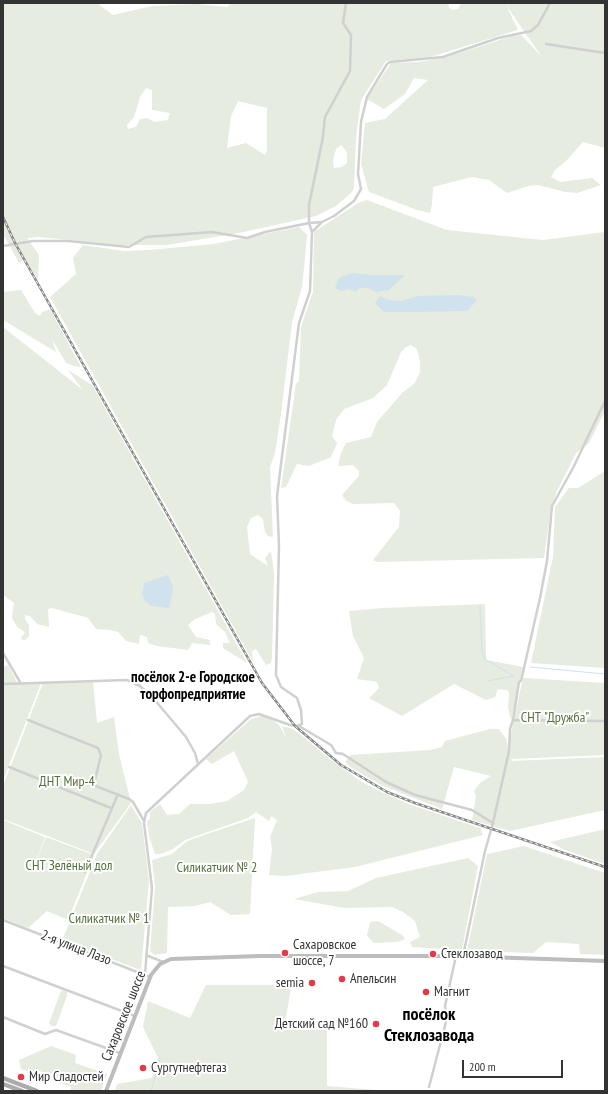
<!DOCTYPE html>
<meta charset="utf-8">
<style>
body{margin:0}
#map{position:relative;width:608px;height:1094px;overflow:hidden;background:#fff;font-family:"PT Sans Narrow",sans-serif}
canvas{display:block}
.frame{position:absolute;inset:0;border:4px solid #333;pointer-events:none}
.scale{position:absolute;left:462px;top:1060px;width:101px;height:18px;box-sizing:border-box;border:2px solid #333;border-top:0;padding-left:5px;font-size:12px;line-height:14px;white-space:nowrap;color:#333;-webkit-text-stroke:3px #fff;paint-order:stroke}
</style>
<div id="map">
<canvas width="608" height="1094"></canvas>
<div class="frame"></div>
<div class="scale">200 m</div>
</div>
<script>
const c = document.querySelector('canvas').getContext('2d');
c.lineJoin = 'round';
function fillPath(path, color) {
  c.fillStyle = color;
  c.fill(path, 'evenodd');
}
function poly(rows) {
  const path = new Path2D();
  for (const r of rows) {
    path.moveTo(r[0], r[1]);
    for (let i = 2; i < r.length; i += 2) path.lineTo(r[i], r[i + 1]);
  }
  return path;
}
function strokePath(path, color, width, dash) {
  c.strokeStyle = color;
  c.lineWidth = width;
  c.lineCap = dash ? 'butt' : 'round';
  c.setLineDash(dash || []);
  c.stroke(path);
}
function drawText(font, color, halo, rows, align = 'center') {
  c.font = font + ' "PT Sans Narrow",sans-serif';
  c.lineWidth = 4;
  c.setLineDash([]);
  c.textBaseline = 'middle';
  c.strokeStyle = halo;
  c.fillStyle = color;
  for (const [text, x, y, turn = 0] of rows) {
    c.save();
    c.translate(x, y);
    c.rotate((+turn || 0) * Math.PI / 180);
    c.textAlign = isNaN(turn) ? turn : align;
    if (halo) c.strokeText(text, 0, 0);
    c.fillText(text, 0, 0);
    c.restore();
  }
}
const green = poly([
 [3,3,97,3,113,15,152,6,197,4,227,7,231,3,448,3,449,8,453,10,458,9,461,3,605,3,605,148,583,142,568,159,555,170,551,177,560,182,592,178,601,185,577,193,565,192,538,185,528,186,507,193,489,180,472,177,433,187,432,204,430,213,417,210,369,192,361,164,365,123,385,119,428,80,414,78,405,94,384,109,367,99,391,63,419,62,447,57,512,36,521,35,542,57,506,5,518,30,430,57,386,61,361,100,356,137,354,188,351,193,336,206,316,216,239,233,167,245,120,245,39,237,27,238,39,255,38,280,25,259,19,263,3,234],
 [146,88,152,90,152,110,170,113,168,120,155,122,147,118,140,119,136,127,128,129,127,125,134,117,140,97],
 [238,101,267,108,267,151,265,155,246,143,227,148,231,116],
 [341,145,347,152,347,163,342,167,334,168,333,161,336,149],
 [367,200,447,230,543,240,605,232,605,411,589,443,576,453,557,491,551,508,544,558,377,562,373,560,399,527,400,511,394,503,353,504,346,501,342,495,359,476,359,471,353,465,338,466,341,453,346,443,371,437,377,422,403,392,415,383,420,372,420,362,417,349,411,345,406,347,401,352,387,385,373,398,344,409,336,420,332,436,337,443,331,457,309,466,297,464,286,487,281,488,296,384,299,381,301,327,313,292,314,232,358,203],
 [299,227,307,235,304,268,302,287,292,322,281,414,275,453,270,467,273,537,268,536,265,532,263,519,258,515,251,518,247,527,250,554,268,566,265,558,271,551,274,574,272,658,271,663,266,665,256,649,252,651,253,662,50,297,76,274,73,258,83,245,124,251,149,250,214,244],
 [21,290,35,313,40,316,42,312,50,309,81,367,74,366,66,363,52,339,56,352,3,320,3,292],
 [3,327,83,390,68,370,92,385,247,663,223,648,223,643,230,643,225,632,216,624,215,614,212,612,195,619,188,625,196,637,210,640,210,645,192,643,188,650,157,646,148,643,147,637,140,635,139,644,126,641,118,632,111,630,96,629,88,618,52,608,48,609,49,627,37,624,30,616,25,615,25,619,29,625,29,636,24,641,21,638,25,632,17,627,12,618,14,603,3,595],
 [605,471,605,668,531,663,553,557,555,507,569,488,578,488],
 [485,604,486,660,523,667,511,721,508,707,509,693,507,690,498,689,495,697,486,700,454,684,402,716,369,698,379,688,377,682,357,679,364,658,353,636,349,611,383,608],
 [8,665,18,684,41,683,4,778,3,667],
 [523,678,605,683,605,755,511,759,512,761,605,757,605,810,510,831,472,820,476,796,474,791,480,783,491,776,454,767,442,809,383,786,353,769,345,762,351,755,430,750,442,747,445,741,490,729,499,729,506,739,508,747],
 [93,682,97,723,114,717,119,754,131,803,94,854,3,819,3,786,43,683],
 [261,716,271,719,279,725,286,738,282,726,293,729,300,734,289,747,300,734,327,757,362,782,383,793,414,806,480,828,483,835,355,867,285,876,269,875,272,849,270,837,277,820,271,816,269,821,256,812,248,818,185,840,173,849,161,854,155,854,149,837,147,821,150,819,150,812,160,804,167,815,179,814,190,804,210,804,227,801,244,790,248,782,234,751,212,764,206,759,251,719],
 [131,805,142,823,149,881,141,970,62,941,97,854],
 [255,818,250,914,231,915,210,902,195,906,168,907,167,953,154,955,150,951,155,887,152,860,172,854,186,842,195,838],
 [3,820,45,837,32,872,42,876,32,872,46,837,94,855,68,920,47,911,28,928,3,918],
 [605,829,605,864,565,850,550,842],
 [524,846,605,873,605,955,580,954,579,944,546,942,533,953,467,951,487,854],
 [468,858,478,866,462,950,412,947,410,942,420,937,415,921,403,912,392,907,345,908,294,899,318,892,348,891,376,878],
 [378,921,402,935,405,939,398,942,374,943,367,936,370,922],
 [292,982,284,1029,327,1030,327,1086,388,1091,115,1091,117,1084,152,1078,158,1058,143,1027,148,1001,190,1018,206,985,274,985],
 [63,990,67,992,67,996,56,1026,51,1026,49,1023,61,991],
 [51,1046,76,1055,75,1063,107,1074,101,1091,70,1091,71,1087,40,1076,41,1071,30,1072,21,1069,19,1060]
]);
const water = poly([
 [352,273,371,275,405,275,389,290,376,292,368,288,360,288,355,292,350,289,341,291,335,288,339,278],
 [459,295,473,297,477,300,467,311,410,312,384,312,375,303,380,296,389,300,402,301,417,296],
 [168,575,173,587,170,606,168,608,152,606,145,601,142,594,144,583]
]);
const stream = poly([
 [480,606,482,652,485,659,514,676,488,681],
 [530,667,605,674],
 [151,1091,160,1059]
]);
const minor = poly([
 [346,3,343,23,351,35,350,71,325,117,323,137,309,205,309,223,322,222,334,216,354,201,361,189,358,174,361,122,367,97,387,64,390,62,443,57,498,38,531,31,538,25,550,3],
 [546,44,605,53],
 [312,232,321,223],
 [3,246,33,241,68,241,129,247,146,237,212,232,247,238,265,232,309,223,312,232,310,291,299,323,277,496,279,546,276,675,281,687,297,698,301,710,302,724,297,726,290,725,259,714,250,716,146,813,144,823,152,888,145,974],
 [3,653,20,682],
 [3,684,127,680,140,686,154,699,186,737,195,753,198,764],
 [28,720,98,748,101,755,94,784,98,787,129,799,133,802,144,821],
 [513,720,605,721],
 [299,726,331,745,336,753,343,754,386,782,415,795,472,810,493,823,509,751,510,729,513,720,519,682,521,681,540,598,547,561,552,506,573,468,605,401],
 [9,767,111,808],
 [85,872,118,794],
 [3,920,150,977],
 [146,955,163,962],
 [463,956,485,851,493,823],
 [3,966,135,1016],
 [3,1017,45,1034,56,1030,120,1053],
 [429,1087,447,1018,445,1006,456,956]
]);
const secondary = poly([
 [106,1091,151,975,160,964,171,959,260,956,456,956,605,961]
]);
const primary = poly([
 [3,1078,37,1091],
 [3,1084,22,1091]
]);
const rail = poly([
 [3,217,15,243,262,683,295,726,341,765,387,792,415,803,605,867]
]);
const markers = [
 [285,953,4,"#e63946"],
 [433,954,4,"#e63946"],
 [342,979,4,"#e63946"],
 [312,983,4,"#e63946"],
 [426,992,4,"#e63946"],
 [376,1024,4,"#e63946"],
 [143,1068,4,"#e63946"],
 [21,1077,4,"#e63946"]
];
const parkNames = [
 ["СНТ \"Дружба\"",555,718],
 ["ДНТ Мир-4",67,782],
 ["СНТ Зелёный дол",69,866],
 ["Силикатчик № 2",217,868],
 ["Силикатчик № 1",109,919]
];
const poiNames = [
 ["Сахаровское",293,945],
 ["шоссе, 7",293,961],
 ["Стеклозавод",441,954],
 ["Апельсин",350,979],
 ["semia",304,983,"right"],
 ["Магнит",434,992],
 ["Детский сад №160",368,1024,"right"],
 ["Сургутнефтегаз",151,1068],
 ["Мир Сладостей",29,1077]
];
const streetNames = [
 ["2-я улица Лазо",76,948,21],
 ["Сахаровское шоссе",124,1016,-68]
];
const neighbourhoodNames = [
 ["посёлок 2-е Городское",193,678],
 ["торфопредприятие",193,695]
];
const districtNames = [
 ["посёлок",429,1015],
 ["Стеклозавода",429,1036]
];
fillPath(green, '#e6ecdf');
fillPath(water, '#cfe2ee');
strokePath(stream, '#cfe2ee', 1);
strokePath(minor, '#d0d0d0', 2.5);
strokePath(secondary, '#bdbdbd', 4);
strokePath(primary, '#ababab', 4.5);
strokePath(rail, '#888', 2.5);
strokePath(rail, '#fff', 1, [3]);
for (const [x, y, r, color] of markers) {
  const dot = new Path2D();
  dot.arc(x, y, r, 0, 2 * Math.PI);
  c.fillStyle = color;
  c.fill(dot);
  strokePath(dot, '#fff', 1.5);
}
drawText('14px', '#56703f', '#fff', parkNames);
drawText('14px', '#333', '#fff', poiNames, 'left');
drawText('14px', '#333', '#fff', streetNames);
drawText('bold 15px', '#000', '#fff', neighbourhoodNames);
drawText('bold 18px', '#000', '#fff', districtNames);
</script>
